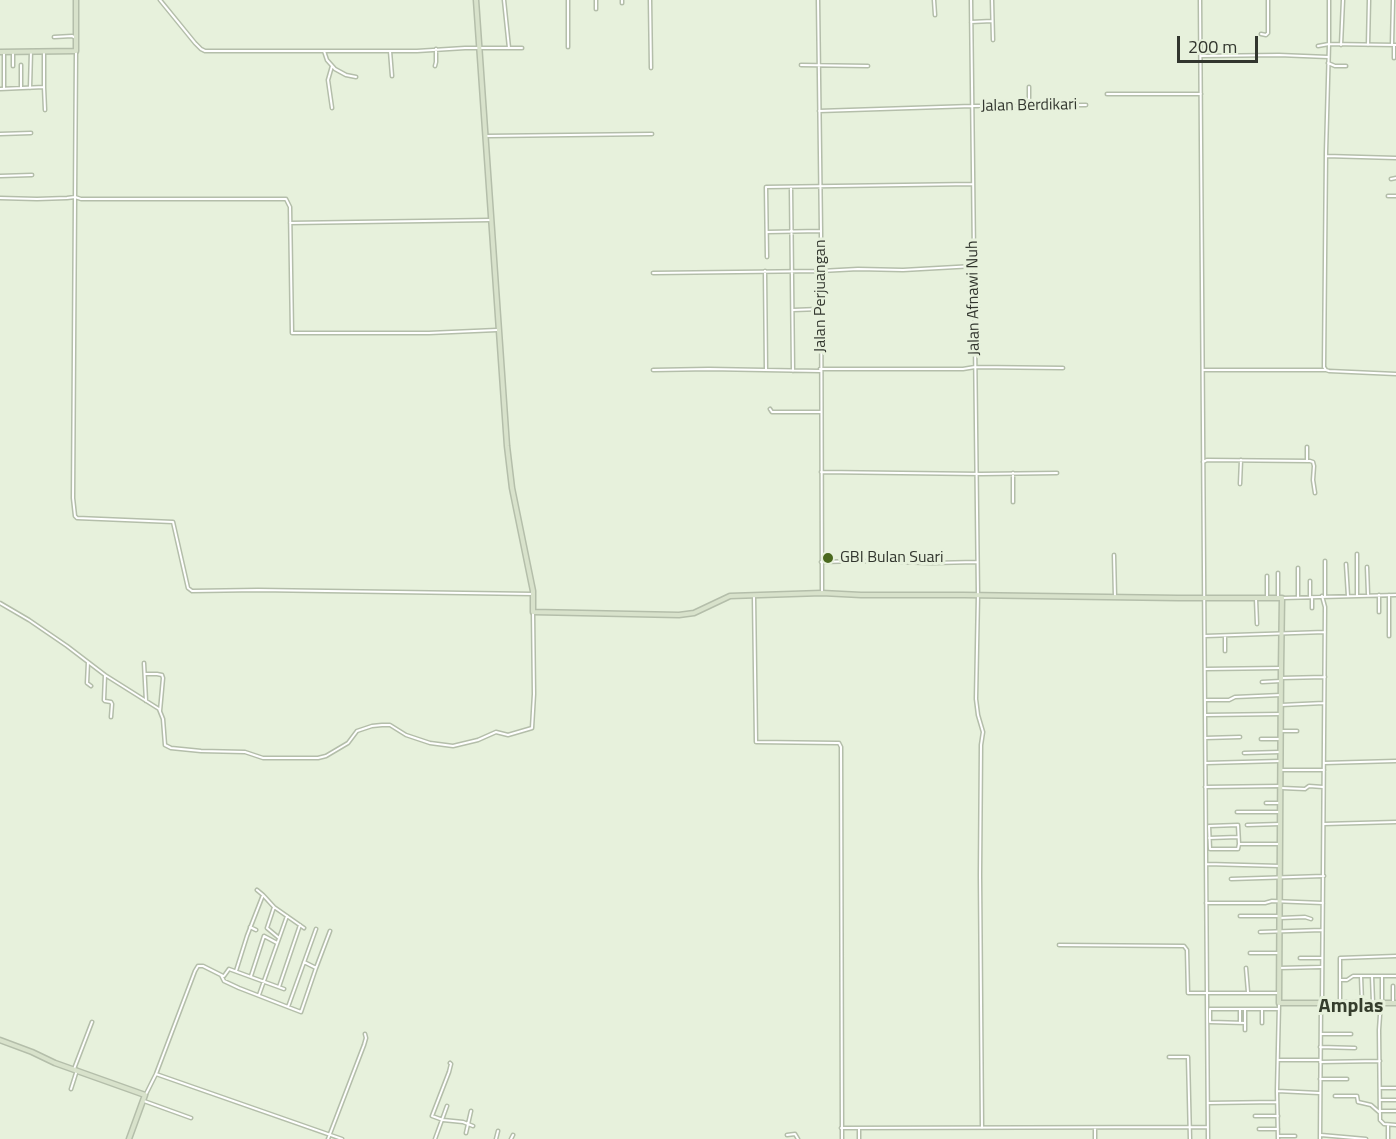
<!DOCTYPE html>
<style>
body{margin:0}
#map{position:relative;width:1396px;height:1139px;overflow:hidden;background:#e7f1dc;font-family:"Titillium Web",sans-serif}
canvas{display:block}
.scale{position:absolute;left:1177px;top:36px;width:81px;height:27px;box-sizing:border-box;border:3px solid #32362e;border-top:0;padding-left:8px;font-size:18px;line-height:21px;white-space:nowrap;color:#32362e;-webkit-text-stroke:4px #e7f1dc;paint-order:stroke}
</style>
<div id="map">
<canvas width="1396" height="1139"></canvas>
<div class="scale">200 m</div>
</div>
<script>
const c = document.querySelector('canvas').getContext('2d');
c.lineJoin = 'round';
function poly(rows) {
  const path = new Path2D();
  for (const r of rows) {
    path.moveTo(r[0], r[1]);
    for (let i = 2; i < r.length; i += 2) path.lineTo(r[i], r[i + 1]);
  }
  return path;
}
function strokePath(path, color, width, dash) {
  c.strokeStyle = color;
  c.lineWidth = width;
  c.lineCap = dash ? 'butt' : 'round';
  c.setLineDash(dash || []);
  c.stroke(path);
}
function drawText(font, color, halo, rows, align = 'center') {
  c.font = font + ' "Titillium Web",sans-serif';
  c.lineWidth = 6;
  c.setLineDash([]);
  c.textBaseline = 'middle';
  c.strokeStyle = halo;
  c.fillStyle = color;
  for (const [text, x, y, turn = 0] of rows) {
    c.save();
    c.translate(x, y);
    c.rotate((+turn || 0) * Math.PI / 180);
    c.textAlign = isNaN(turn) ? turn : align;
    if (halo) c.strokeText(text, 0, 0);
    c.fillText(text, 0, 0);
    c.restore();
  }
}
const street = poly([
 [160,0,195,43,201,49,205,51,417,51,465,48,522,48],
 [504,0,509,48],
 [568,0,568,47],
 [596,0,596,9],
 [650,0,651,68],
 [818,0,821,231,822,593],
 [934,0,935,15],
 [971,0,978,595,976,699,978,715,983,732,981,745,980,875,982,1128],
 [992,0,993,40],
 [1200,0,1208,1139],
 [1329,0,1329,44,1396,45],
 [622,3,622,0],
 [971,22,992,21],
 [1261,34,1266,35,1268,33,1268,0],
 [54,37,72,36,76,38],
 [1341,45,1343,0],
 [1368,45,1369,0],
 [1392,45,1393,0],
 [1394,45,1394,58],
 [1318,46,1329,44,1326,152,1324,367,1326,370,1329,371,1396,374],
 [76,51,73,498,75,516,77,518,173,522,188,588,192,591,258,590,533,594],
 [324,51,327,60,335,69,346,75,356,77],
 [390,51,392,76],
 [4,52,4,88],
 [13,52,13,66],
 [1201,56,1279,55,1328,57],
 [1328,63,1335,66,1346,66],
 [21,65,21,88],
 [801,65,868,66],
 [435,66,436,62,436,49],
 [44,87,45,110],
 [1029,87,1029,106],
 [30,88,31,51],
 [0,89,44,87,44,51],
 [1107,94,1201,94],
 [332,108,328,80,332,66],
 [819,111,972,106,1086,105],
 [0,134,31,133],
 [487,136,652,134],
 [1326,156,1396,158],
 [0,176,32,175],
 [1391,179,1396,178],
 [791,188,793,371],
 [1388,196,1396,196],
 [0,198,37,199,67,198,75,197,81,199,286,199,290,207,292,333,429,333,497,330],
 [290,223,491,220],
 [767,232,821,231],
 [767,257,766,187,973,184],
 [765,271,766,370],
 [653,273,821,271,858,269,903,270,974,266],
 [793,310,820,309],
 [820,369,963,369,975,367,1063,368],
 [653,370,709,369,820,371],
 [1203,370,1326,370],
 [770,409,772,412,821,412],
 [1307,461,1307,447],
 [1203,462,1207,460,1310,461,1313,462,1314,466,1313,480,1315,493],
 [821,472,981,474,1057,473],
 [1240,484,1241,460],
 [1013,502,1013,473],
 [1357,554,1357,596],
 [1114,555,1115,597],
 [1325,561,1325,596],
 [821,562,859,561,932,563,977,562],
 [1346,564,1348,596],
 [1367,567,1368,594],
 [1298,568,1298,597],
 [1267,576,1267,597],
 [1389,595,1389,636],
 [754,596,756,742,837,743,839,743,841,747,842,1139],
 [1310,596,1310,581],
 [1322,596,1325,607,1322,1003],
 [1312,597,1312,608],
 [1278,598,1278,573],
 [1282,598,1396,595],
 [1256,599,1257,624],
 [0,603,29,620,67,646,105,675,159,709,163,719,165,745,171,748,201,751,245,752,263,758,318,758,326,756,348,743,357,731,372,726,382,725,390,725,406,735,430,743,453,746,478,740,496,732,508,735,532,728,534,694,533,612],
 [1379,612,1379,595],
 [1205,636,1325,632],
 [1225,636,1225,651],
 [88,662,87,683,91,686],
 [144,663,146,701],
 [1205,669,1281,668],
 [145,674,157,674,162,675,163,678,160,711],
 [105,675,104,700,105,701,111,702,112,704,111,717],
 [1281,678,1325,677],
 [1262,682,1281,681],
 [1205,700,1229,700,1235,697,1281,695],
 [1281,705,1324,703],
 [1206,715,1281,714],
 [1282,731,1297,731],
 [1205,738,1240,737],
 [1261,739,1281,739],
 [1244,753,1280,752],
 [1206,763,1280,761],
 [1324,763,1396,761],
 [1282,770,1324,770],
 [1205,787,1280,786],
 [1282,788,1305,789,1309,786,1323,787],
 [1266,803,1280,803],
 [1237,812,1280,812],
 [1324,824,1396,822],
 [1247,825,1280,824],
 [1209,838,1238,837],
 [1239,844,1238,849,1210,849,1209,826,1238,825,1239,844,1279,844],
 [1207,864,1280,866],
 [1231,879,1324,876],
 [263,895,274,907,304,928],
 [1206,903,1265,903,1272,901,1323,903],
 [274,907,267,928,279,938],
 [1240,916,1279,916],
 [1280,918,1305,917,1311,919],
 [250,927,256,930],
 [1260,932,1322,930],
 [1059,945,1184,946,1187,950,1188,993,1279,993],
 [1250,953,1279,953],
 [1300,958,1321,958],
 [316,968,330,931],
 [1246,968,1248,992],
 [1279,968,1321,967],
 [236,971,247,936,263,895,257,890],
 [221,975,224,981,239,988,288,1007,316,929],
 [251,976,264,936,277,943],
 [1361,976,1362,1003],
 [1372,976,1373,1003],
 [1382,976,1382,1003,1380,1015,1379,1030,1380,1120,1384,1124,1396,1125],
 [1340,980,1347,980,1353,976,1396,976],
 [1393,986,1393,1003],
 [279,987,300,925],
 [259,995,287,916],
 [1340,1001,1340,958,1396,956],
 [288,1007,301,1012,316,968,304,962],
 [1240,1009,1240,1023],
 [1245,1023,1210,1022,1210,1009,1279,1009],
 [1262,1023,1262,1009],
 [1245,1030,1245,1009],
 [1321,1034,1351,1034],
 [1320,1047,1355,1048],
 [1169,1057,1188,1057,1190,1139],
 [1278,1060,1320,1060],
 [1320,1062,1380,1061],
 [450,1063,451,1064,449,1072,432,1116,443,1120,463,1122,473,1126],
 [74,1069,92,1022],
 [156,1074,342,1139],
 [1320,1079,1347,1079],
 [1381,1088,1396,1088],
 [71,1089,77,1070],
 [1277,1091,1319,1093],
 [146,1094,156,1074,195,971,198,966,203,966,223,976,224,976,229,969,284,989],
 [1335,1096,1357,1096,1358,1102,1371,1105,1379,1112],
 [1381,1100,1396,1100],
 [144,1101,191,1118],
 [1208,1103,1277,1102],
 [1379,1111,1396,1111],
 [1255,1116,1278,1116],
 [1388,1125,1388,1139],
 [841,1128,1207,1127],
 [859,1128,859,1139],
 [1259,1129,1278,1129],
 [466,1133,471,1111],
 [787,1135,795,1134,798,1139],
 [1321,1135,1366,1139],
 [1278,1136,1295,1136],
 [328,1139,364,1045,366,1038,365,1034],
 [435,1139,447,1106],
 [496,1139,498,1131],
 [511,1139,513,1135],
 [1095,1139,1095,1128],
 [1278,1139,1277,1091,1279,1004],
 [1320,1139,1321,1003]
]);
const secondary = poly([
 [476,0,507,446,512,488,533,591,533,612,679,615,694,613,730,596,822,593,861,595,964,595,1178,598,1282,598,1281,668,1279,1003,1396,1003],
 [0,52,76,51,76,0],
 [0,1040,32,1052,55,1063,145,1095,129,1139]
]);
const markers = [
 [828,558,6,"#4a691e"]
];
const streetNames = [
 ["Jalan Berdikari",1029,106,-1],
 ["Jalan Perjuangan",821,296,-90],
 ["Jalan Afnawi Nuh",974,298,-91]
];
const poiNames = [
 ["GBI Bulan Suari",840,558]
];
const quarterNames = [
 ["Amplas",1351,1007]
];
strokePath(street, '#b4beaa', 5);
strokePath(secondary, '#b4beaa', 7);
strokePath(street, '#fff', 2);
strokePath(secondary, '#d8e2cb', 4);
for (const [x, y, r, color] of markers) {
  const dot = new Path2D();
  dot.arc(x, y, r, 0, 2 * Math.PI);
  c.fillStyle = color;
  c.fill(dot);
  strokePath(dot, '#e7f1dc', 2);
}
drawText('16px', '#32362e', '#e7f1dc', streetNames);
drawText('16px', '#32362e', '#e7f1dc', poiNames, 'left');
drawText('bold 20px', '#353d2c', '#e7f1dc', quarterNames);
</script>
